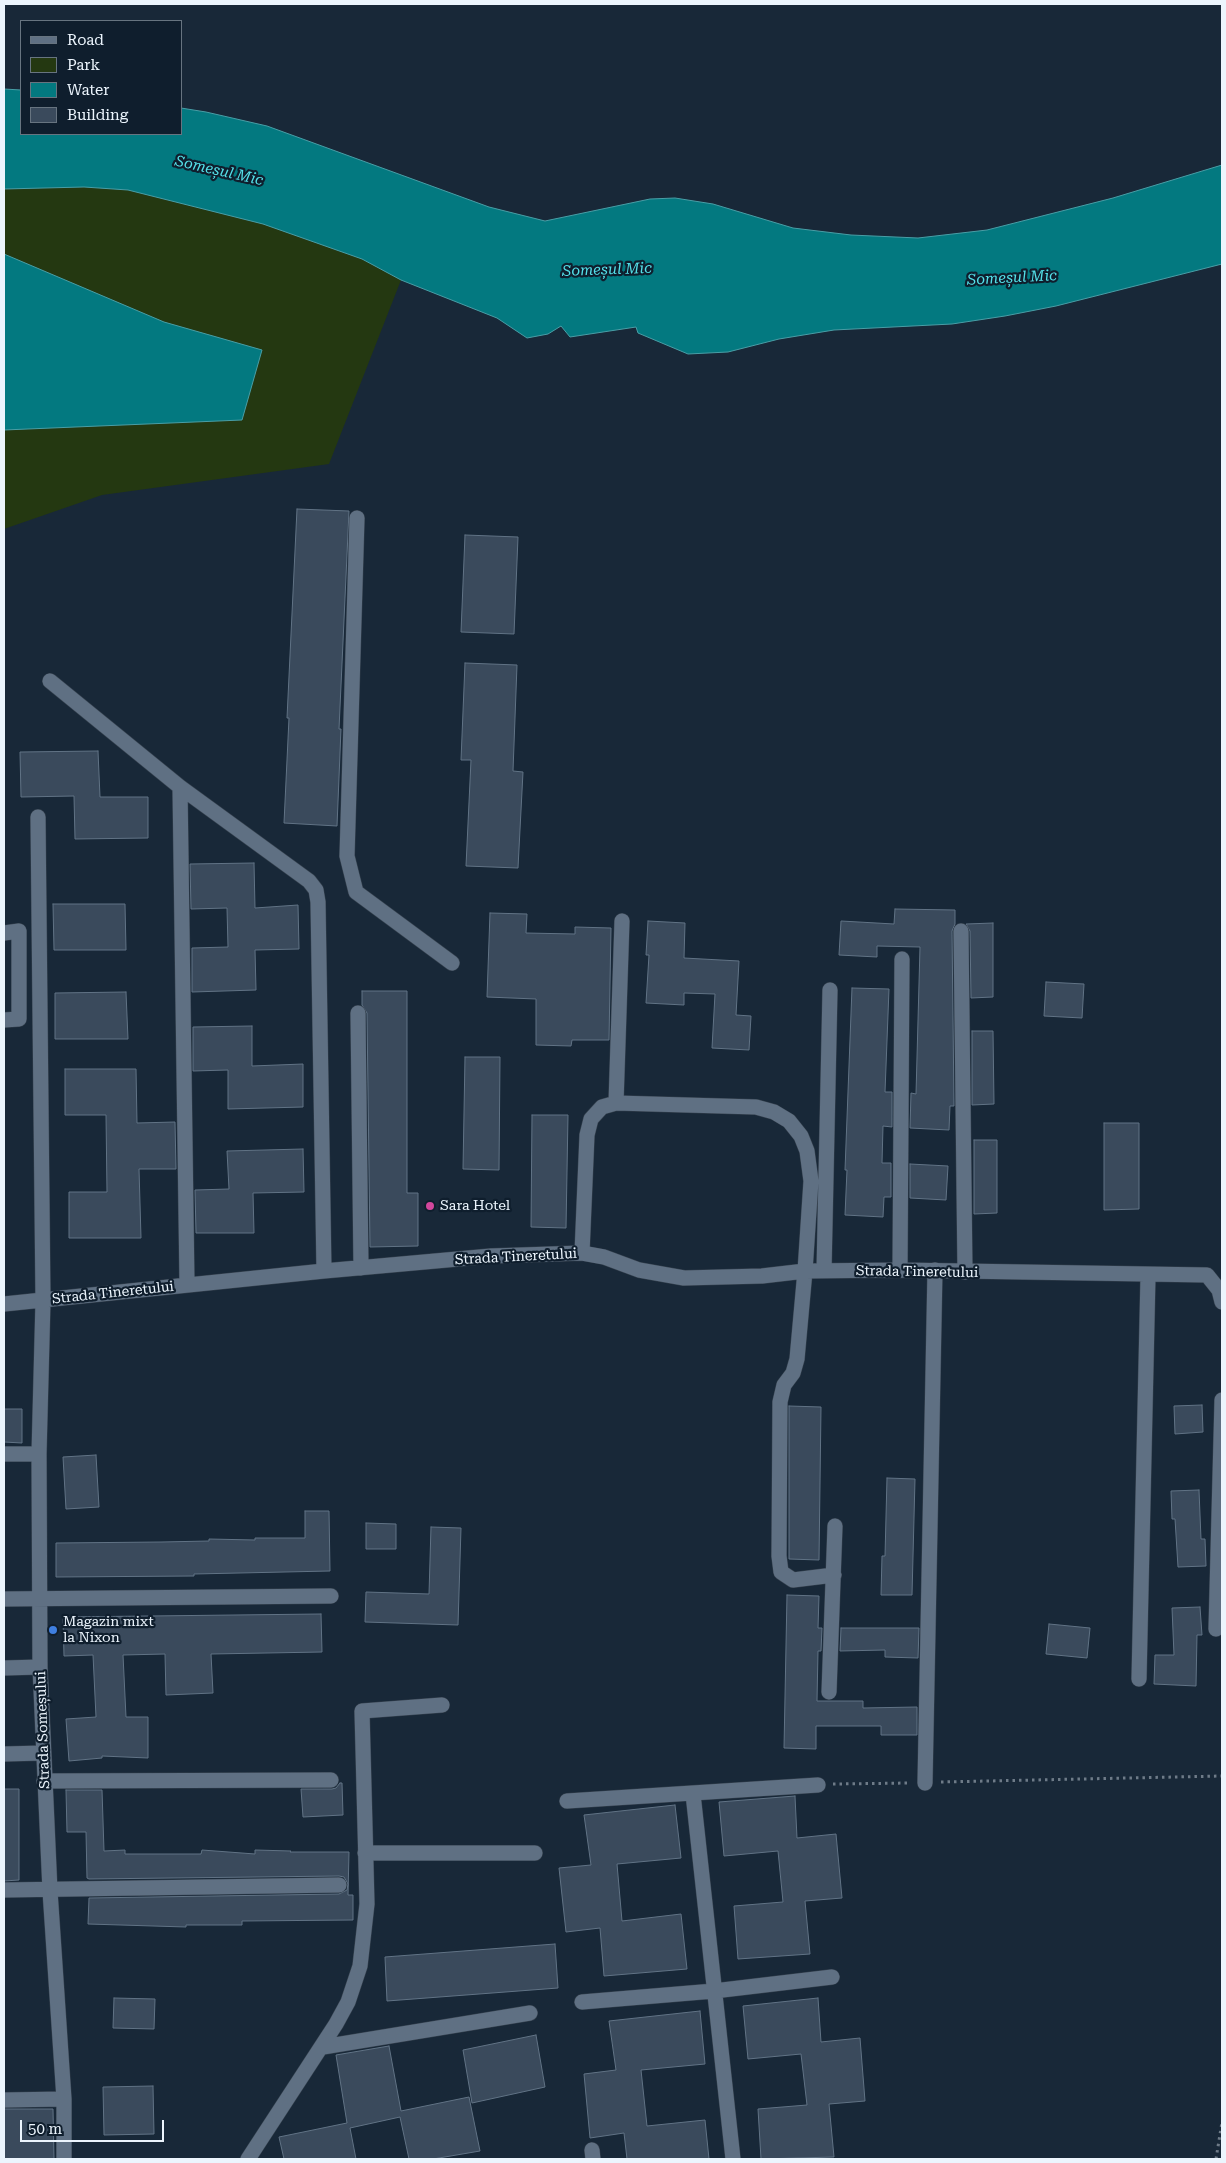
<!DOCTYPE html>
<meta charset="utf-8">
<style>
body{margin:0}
#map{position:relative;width:1226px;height:2163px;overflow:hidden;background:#182838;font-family:"Roboto Serif",serif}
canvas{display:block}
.frame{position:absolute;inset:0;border:5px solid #ecf5fd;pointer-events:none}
.legend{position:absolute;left:20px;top:20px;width:162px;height:115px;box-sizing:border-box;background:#0f1e2d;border:1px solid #677480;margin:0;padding:6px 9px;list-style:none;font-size:15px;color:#ecf5fd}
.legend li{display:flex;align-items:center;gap:10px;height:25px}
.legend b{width:25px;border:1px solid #677480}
.scale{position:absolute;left:20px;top:2120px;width:144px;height:22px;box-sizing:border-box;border:2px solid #ecf5fd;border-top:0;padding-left:6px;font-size:15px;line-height:18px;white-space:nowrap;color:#ecf5fd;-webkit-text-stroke:4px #0f1e2d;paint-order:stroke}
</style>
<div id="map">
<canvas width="1226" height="2163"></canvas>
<div class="frame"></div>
<ul class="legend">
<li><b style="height:6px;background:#5f7083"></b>Road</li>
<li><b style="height:14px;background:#243811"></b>Park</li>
<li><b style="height:14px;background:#037980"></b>Water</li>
<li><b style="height:14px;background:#3a4a5c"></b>Building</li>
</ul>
<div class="scale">50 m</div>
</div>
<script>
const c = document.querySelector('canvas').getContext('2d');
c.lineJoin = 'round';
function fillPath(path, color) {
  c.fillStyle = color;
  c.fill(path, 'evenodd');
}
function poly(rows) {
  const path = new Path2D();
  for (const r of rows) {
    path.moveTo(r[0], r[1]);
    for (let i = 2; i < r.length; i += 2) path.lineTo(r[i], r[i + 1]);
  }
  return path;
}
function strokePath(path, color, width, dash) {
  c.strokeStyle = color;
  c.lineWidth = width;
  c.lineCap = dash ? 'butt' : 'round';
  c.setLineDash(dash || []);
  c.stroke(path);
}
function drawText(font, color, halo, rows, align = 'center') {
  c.font = font + ' "Roboto Serif",serif';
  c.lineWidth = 4.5;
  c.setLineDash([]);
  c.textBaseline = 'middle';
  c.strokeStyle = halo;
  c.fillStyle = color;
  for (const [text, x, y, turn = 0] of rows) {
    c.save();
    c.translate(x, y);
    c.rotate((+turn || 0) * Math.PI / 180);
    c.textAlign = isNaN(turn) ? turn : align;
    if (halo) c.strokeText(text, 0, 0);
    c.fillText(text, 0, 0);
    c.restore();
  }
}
const green = poly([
 [84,187,128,190,263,224,362,259,401,280,329,464,102,495,4,529,4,189]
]);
const water = poly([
 [4,89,21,90,21,134,181,134,181,108,206,112,267,126,489,207,545,221,650,199,675,198,713,204,793,228,851,235,918,238,987,230,1113,198,1222,165,1222,264,1056,306,1005,316,952,324,834,330,779,339,728,352,688,354,638,333,636,327,570,337,561,326,548,334,527,338,497,318,401,280,362,259,263,224,128,190,84,187,4,189,4,89],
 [4,254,164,322,262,350,242,420,4,430,4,254]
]);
const building = poly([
 [297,509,349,511,339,729,341,729,337,826,284,823,289,718,287,718,297,509],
 [465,535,518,537,514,634,461,632,465,535],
 [465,663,517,665,513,771,523,772,518,868,466,866,471,760,461,760,465,663],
 [98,751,100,797,148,797,148,838,75,839,74,796,21,797,20,752,98,751],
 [254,863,255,908,298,905,299,949,255,950,256,990,192,992,192,948,228,947,227,908,191,909,190,864,254,863],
 [53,904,125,904,126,950,54,950,53,904],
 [895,909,955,910,955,924,952,931,954,1106,950,1106,949,1130,910,1128,911,1093,916,1094,920,947,877,946,877,957,839,955,841,921,894,924,895,909],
 [490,913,527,914,526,933,575,934,575,927,611,928,609,1040,572,1040,571,1046,536,1045,536,999,487,997,490,913],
 [648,921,685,923,684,958,739,961,736,1015,751,1016,749,1050,712,1048,715,994,684,993,684,1005,646,1003,649,955,646,955,648,921],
 [993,923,993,997,971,998,970,931,966,924,993,923],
 [1046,982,1084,984,1082,1018,1044,1016,1046,982],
 [852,988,889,989,885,1092,892,1092,892,1127,883,1126,882,1163,891,1163,891,1197,884,1197,883,1217,845,1215,847,1170,845,1170,852,988],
 [362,991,407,991,407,1193,418,1193,418,1246,370,1247,367,1013,362,1005,362,991],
 [126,992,128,1039,55,1039,55,993,126,992],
 [252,1026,252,1066,303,1064,303,1107,228,1109,228,1070,193,1071,193,1027,252,1026],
 [972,1031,993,1031,994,1104,972,1105,972,1031],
 [465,1057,500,1057,499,1170,463,1169,465,1057],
 [65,1069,136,1069,137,1123,175,1122,176,1169,139,1169,141,1238,69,1238,69,1192,107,1192,106,1115,65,1115,65,1069],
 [532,1115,568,1115,566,1228,531,1227,532,1115],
 [1104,1123,1139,1123,1139,1209,1104,1210,1104,1123],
 [974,1140,997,1140,997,1213,974,1214,974,1140],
 [303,1149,304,1192,253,1193,254,1233,196,1233,195,1190,229,1189,227,1151,303,1149],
 [910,1164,948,1166,946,1200,910,1198,910,1164],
 [1202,1405,1203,1432,1175,1434,1174,1406,1202,1405],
 [789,1406,821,1407,819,1560,789,1559,789,1406],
 [4,1409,22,1409,22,1443,4,1442,4,1409],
 [96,1455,99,1507,66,1509,63,1457,96,1455],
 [887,1478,915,1479,912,1595,881,1595,882,1556,885,1556,887,1478],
 [1199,1490,1201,1539,1205,1539,1206,1566,1178,1567,1175,1519,1172,1519,1171,1491,1199,1490],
 [305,1511,329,1511,330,1571,194,1574,194,1576,56,1577,56,1543,161,1542,209,1541,209,1539,255,1540,255,1538,305,1538,305,1511],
 [366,1523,396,1524,396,1549,366,1549,366,1523],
 [431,1527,461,1528,458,1625,365,1622,366,1592,429,1594,431,1527],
 [787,1595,819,1596,818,1628,822,1628,821,1651,818,1651,817,1701,863,1701,863,1708,917,1707,917,1735,881,1735,881,1726,816,1726,816,1749,784,1748,787,1595],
 [1200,1607,1202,1635,1197,1635,1196,1686,1154,1684,1155,1655,1174,1655,1172,1608,1200,1607],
 [321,1614,322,1652,211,1654,213,1693,166,1695,165,1654,123,1655,126,1717,148,1717,148,1758,102,1756,102,1758,69,1761,66,1719,96,1717,93,1655,64,1656,63,1617,321,1614],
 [1049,1624,1090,1628,1087,1658,1046,1654,1049,1624],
 [841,1628,919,1628,918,1658,885,1657,885,1650,840,1651,841,1628],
 [340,1783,342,1783,343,1815,303,1817,301,1789,332,1789,336,1788,340,1783],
 [4,1789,19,1789,19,1880,4,1881,4,1789],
 [66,1790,102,1790,104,1851,125,1850,125,1854,201,1854,202,1850,255,1854,255,1850,291,1851,290,1852,349,1852,348,1895,353,1895,353,1920,242,1921,242,1925,186,1925,186,1927,88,1924,89,1898,339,1894,347,1890,348,1884,344,1877,339,1876,89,1879,87,1878,86,1832,67,1832,66,1790],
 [795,1796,797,1838,836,1834,842,1898,805,1901,810,1954,738,1959,734,1906,783,1902,778,1851,724,1856,719,1802,795,1796],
 [675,1805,681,1858,617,1864,622,1921,681,1914,687,1969,604,1976,600,1928,566,1932,559,1868,591,1865,584,1815,675,1805],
 [555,1944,558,1988,387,2001,385,1957,555,1944],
 [114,1998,155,1999,154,2029,113,2028,114,1998],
 [818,1998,821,2042,860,2038,865,2101,829,2104,834,2157,761,2159,758,2109,807,2105,801,2054,748,2059,743,2006,818,1998],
 [700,2011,705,2064,641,2070,647,2126,705,2120,709,2159,627,2159,624,2133,590,2138,584,2074,616,2070,609,2021,700,2011],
 [536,2035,545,2087,472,2103,463,2050,536,2035],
 [389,2046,401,2111,469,2097,480,2151,433,2159,409,2159,400,2117,350,2128,356,2159,284,2159,279,2137,347,2123,336,2055,389,2046],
 [153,2086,154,2134,104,2135,103,2087,153,2086],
 [4,2109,53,2109,54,2159,4,2159,4,2109]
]);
const path = poly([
 [941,1782,1222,1776],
 [833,1784,910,1783],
 [1216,2159,1222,2122]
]);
const minor = poly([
 [357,518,347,856,356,892,452,963],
 [50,681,180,787,309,881,316,890,318,902,324,1271],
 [180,787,187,1284],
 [38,817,43,1301,39,1454,40,1667,50,1891,64,2099,64,2159],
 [961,931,965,1272],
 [4,933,19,931,19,1019,4,1020],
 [358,1013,361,1268],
 [616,1103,622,921],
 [582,1253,587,1135,591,1119,602,1107,616,1103,756,1107,774,1112,789,1121,801,1136,807,1151,811,1181,805,1271,797,1359,793,1373,784,1385,780,1402,779,1556,781,1572,793,1580,834,1575],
 [900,1270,902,959],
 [824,1271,830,990],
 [4,1304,324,1271,491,1256,582,1253,604,1257,639,1270,684,1278,762,1276,805,1271,900,1270,1207,1275,1219,1290,1222,1302],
 [4,1454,39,1454],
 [4,1599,331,1596],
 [1216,1629,1222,1400],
 [4,1668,40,1667],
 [1139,1679,1148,1276],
 [829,1692,835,1526],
 [4,1754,43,1753],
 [44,1781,331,1780],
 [925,1783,935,1270],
 [693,1794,733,2159],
 [567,1801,818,1785],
 [365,1853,535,1853],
 [4,1890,339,1885],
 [582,2002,714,1991,832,1977],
 [323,2047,530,2013],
 [4,2100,64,2099],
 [592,2150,593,2159],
 [248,2159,336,2024,348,2002,360,1966,367,1904,362,1711,442,1705]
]);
const markers = [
 [430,1206,5,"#d1479c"],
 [53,1630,5,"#3f7fe0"]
];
const poiNames = [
 ["Sara Hotel",440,1206],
 ["Magazin mixt",63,1622],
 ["la Nixon",63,1638]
];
const streetNames = [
 ["Strada Tineretului",516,1257,-3],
 ["Strada Tineretului",917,1272,1],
 ["Strada Tineretului",113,1293,-6],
 ["Strada Someșului",43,1730,-92]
];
const waterNames = [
 ["Someșul Mic",219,171,13],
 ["Someșul Mic",607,270,-2],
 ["Someșul Mic",1012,278,-3]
];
fillPath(green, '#243811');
fillPath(water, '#037980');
strokePath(water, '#499ea6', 1);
fillPath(building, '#3a4a5c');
strokePath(building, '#617385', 1);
strokePath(minor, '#36424f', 16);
strokePath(path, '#6e7b88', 3, [2.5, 4]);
strokePath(minor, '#5f7083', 15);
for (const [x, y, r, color] of markers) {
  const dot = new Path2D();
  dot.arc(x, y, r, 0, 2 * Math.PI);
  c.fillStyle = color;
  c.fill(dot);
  strokePath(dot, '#0f1e2d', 2);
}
drawText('14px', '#ecf5fd', '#0f1e2d', poiNames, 'left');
drawText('14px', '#ecf5fd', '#0f1e2d', streetNames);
drawText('italic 15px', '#54e0e9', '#0f1e2d', waterNames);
</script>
